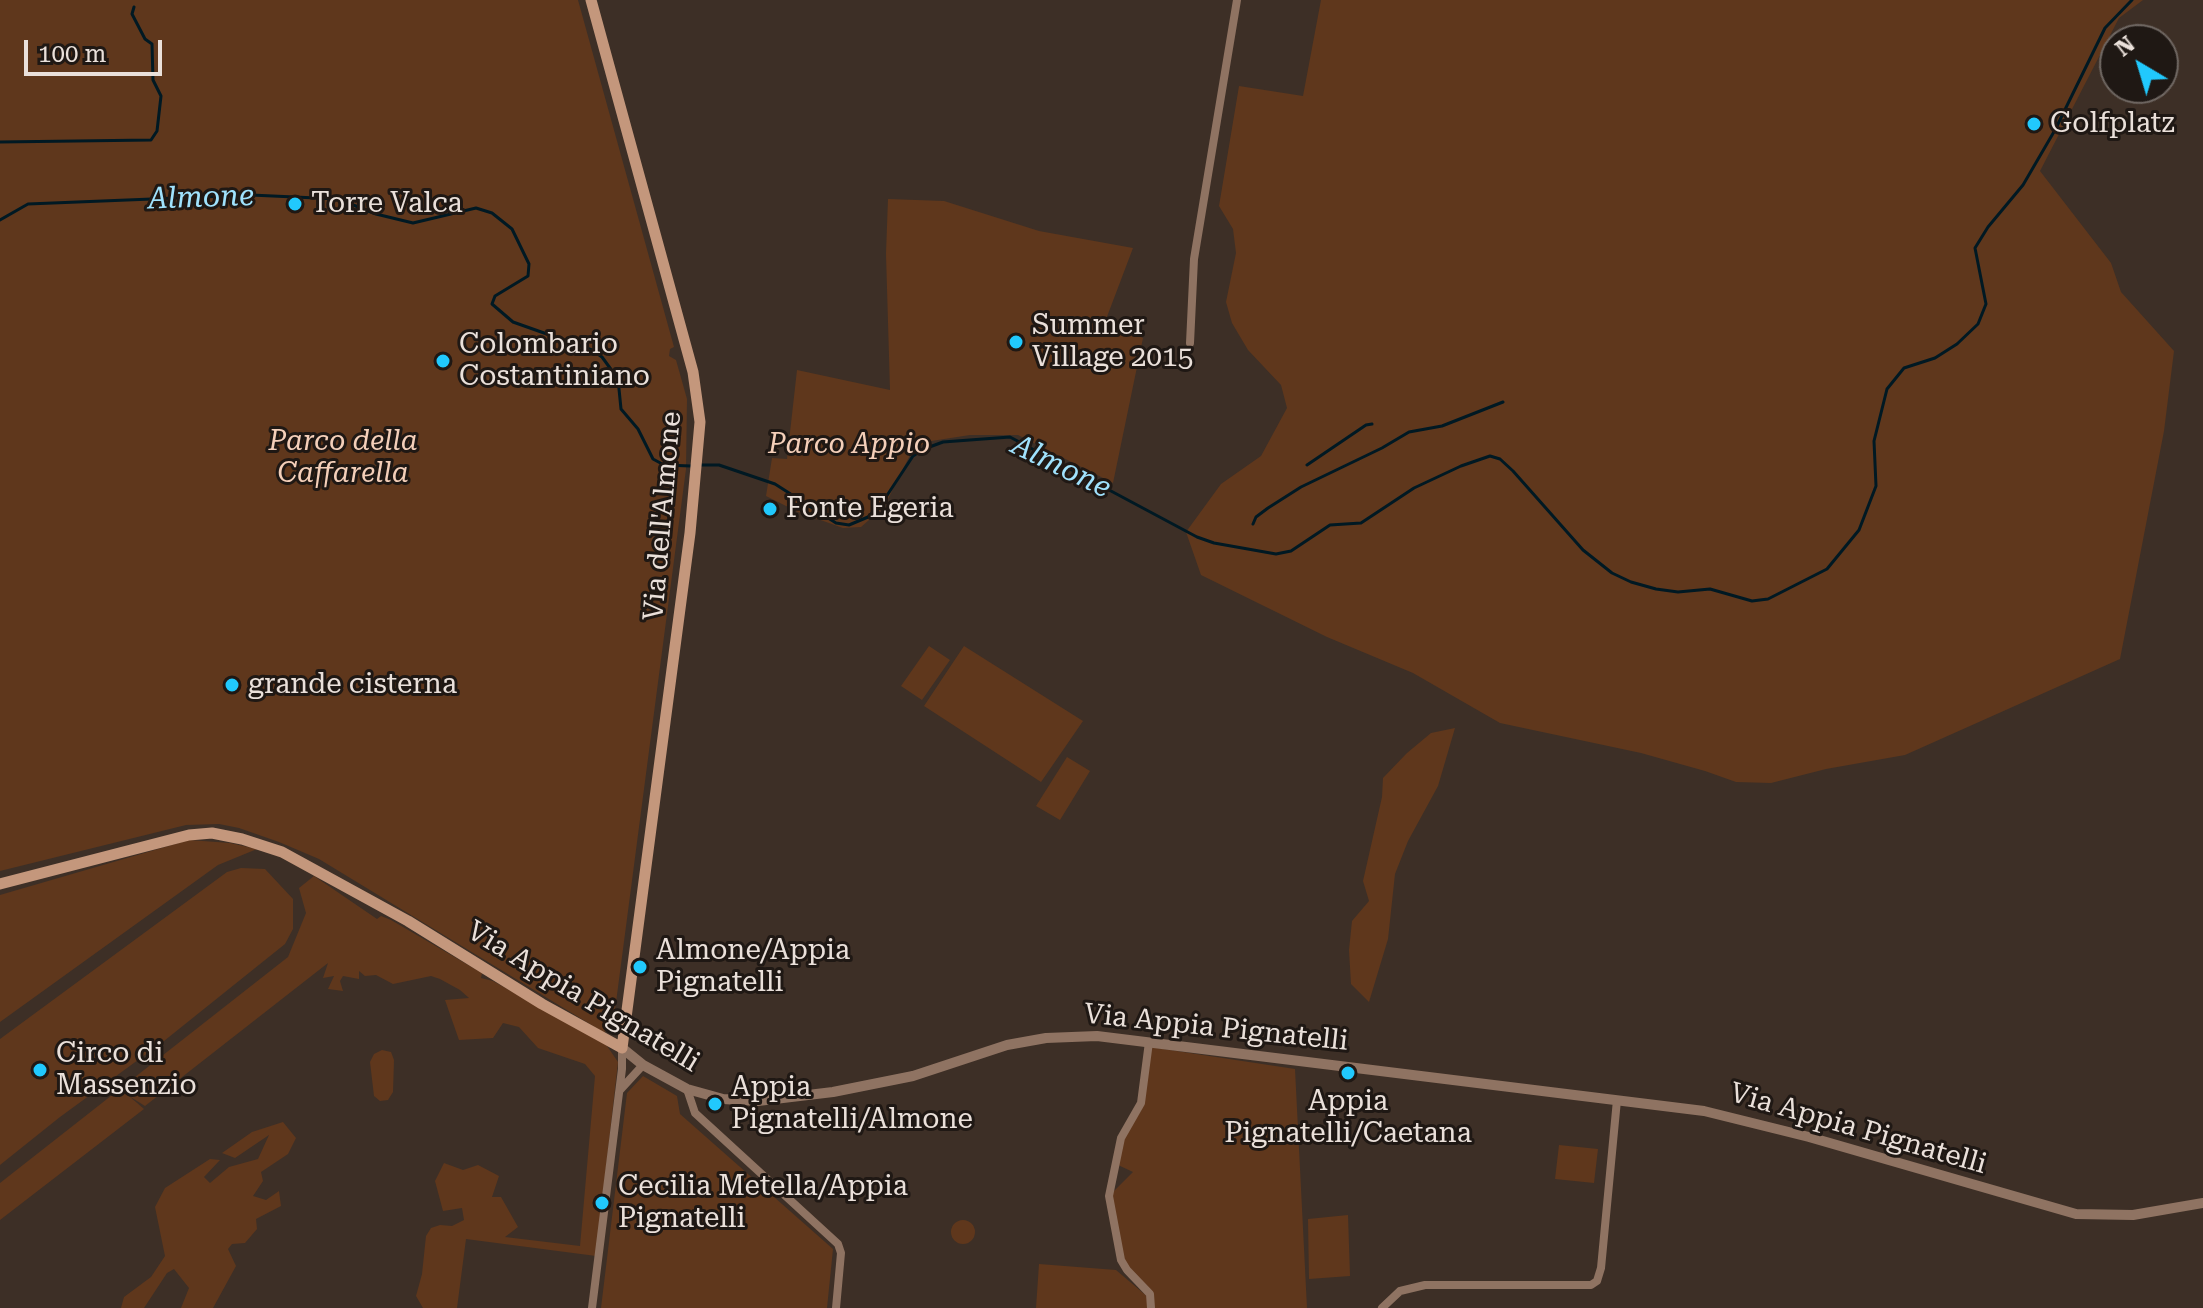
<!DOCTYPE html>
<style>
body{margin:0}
#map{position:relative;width:2203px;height:1308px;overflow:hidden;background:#3d2f26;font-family:"Roboto Serif",serif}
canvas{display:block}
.north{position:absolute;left:2099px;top:24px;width:80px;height:80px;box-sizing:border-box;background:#1f1814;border:2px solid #706863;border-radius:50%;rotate:322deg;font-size:22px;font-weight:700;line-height:32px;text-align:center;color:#eae0da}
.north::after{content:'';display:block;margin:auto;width:28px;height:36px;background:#21c9fd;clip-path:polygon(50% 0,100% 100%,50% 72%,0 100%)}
.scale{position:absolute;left:24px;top:40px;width:138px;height:36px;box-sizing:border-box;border:4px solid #eae0da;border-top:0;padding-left:10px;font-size:24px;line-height:28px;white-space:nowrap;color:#eae0da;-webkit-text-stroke:6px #1f1814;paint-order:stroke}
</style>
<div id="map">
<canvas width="2203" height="1308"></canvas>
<div class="north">N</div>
<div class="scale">100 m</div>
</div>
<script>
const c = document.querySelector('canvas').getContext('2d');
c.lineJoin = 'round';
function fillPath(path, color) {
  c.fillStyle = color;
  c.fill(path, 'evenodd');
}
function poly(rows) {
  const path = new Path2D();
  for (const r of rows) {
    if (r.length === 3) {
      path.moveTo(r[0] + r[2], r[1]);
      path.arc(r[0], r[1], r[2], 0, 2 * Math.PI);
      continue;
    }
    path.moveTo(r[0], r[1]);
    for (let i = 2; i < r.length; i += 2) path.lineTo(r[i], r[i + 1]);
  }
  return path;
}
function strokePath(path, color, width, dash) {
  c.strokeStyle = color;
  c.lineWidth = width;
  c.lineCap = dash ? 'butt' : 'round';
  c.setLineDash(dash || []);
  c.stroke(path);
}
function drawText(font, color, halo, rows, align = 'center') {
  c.font = font + ' "Roboto Serif",serif';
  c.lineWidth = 6;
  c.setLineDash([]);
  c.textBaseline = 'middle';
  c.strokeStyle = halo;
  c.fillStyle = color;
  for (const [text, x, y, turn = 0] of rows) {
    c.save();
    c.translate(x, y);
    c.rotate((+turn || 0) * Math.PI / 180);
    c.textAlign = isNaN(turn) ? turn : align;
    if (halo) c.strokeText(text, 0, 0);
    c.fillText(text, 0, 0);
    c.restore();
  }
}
const green = poly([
 [0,0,578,0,674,347,670,349,669,356,676,360,687,399,686,469,615,1010,619,1019,614,1030,603,1032,319,859,279,842,239,828,219,824,186,825,0,871],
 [1321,0,2143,0,2119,18,2040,171,2111,263,2121,292,2174,351,2164,431,2120,659,1905,755,1826,769,1771,783,1736,782,1705,771,1641,753,1500,723,1413,673,1327,637,1201,575,1186,532,1221,484,1261,456,1287,408,1281,385,1248,350,1232,323,1226,302,1236,253,1233,229,1219,206,1239,86,1303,96],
 [888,199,944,201,1039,231,1133,248,1105,322,1143,338,1113,483,1018,435,970,435,925,442,910,455,884,507,861,527,843,528,798,512,766,496,772,458,787,459,797,370,890,390,886,254],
 [929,646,950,660,922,700,901,686],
 [964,646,1083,721,1041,782,924,706],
 [1455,728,1438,786,1408,841,1395,874,1388,939,1369,1002,1351,984,1349,950,1352,921,1369,901,1363,881,1382,797,1383,778,1407,753,1431,733],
 [1067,757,1090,771,1060,820,1036,806],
 [189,840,230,843,257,849,218,865,0,1022,0,895],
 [241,868,265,869,293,899,293,929,285,944,164,1041,60,1117,0,1165,0,1039,227,872],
 [314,876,377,919,381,916,391,920,482,973,481,978,493,981,605,1043,618,1062,596,1256,466,1239,457,1308,423,1308,416,1296,422,1274,426,1236,431,1228,440,1225,452,1226,464,1220,462,1208,443,1211,435,1181,444,1163,463,1170,478,1165,499,1176,492,1197,501,1197,518,1227,505,1237,580,1246,595,1076,585,1064,538,1048,519,1027,503,1023,493,1038,459,1040,445,1000,469,998,460,990,440,979,431,976,393,984,376,975,365,976,359,971,359,979,343,976,340,981,343,991,328,989,334,976,323,978,328,963,145,1106,129,1096,144,1109,0,1220,0,1183,288,957,306,913,299,888],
 [1150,1047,1295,1069,1307,1308,1036,1308,1039,1264,1116,1270,1149,1298,1132,1276,1119,1249,1109,1196,1133,1172,1118,1165,1126,1130,1141,1111],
 [382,1050,391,1052,394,1060,393,1092,388,1100,380,1101,374,1096,370,1062,374,1054],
 [643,1076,677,1096,680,1114,833,1249,827,1308,601,1308,627,1093],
 [283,1122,296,1138,288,1154,261,1172,263,1181,253,1196,266,1200,279,1191,281,1206,256,1219,257,1229,245,1243,232,1244,228,1249,236,1266,213,1308,181,1308,189,1288,174,1269,167,1273,144,1308,121,1308,124,1297,151,1277,165,1256,155,1207,165,1188,210,1159,220,1160,204,1177,210,1183,229,1167,258,1159,269,1135,235,1158,222,1153,252,1132],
 [1559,1145,1598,1149,1594,1183,1555,1179],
 [1348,1215,1350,1276,1309,1279,1308,1219],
 [963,1232,12]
]);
const stream = poly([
 [0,142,151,140,157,131,161,96,153,80,152,44,145,39,132,14,134,7],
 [0,220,28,204,251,195,338,199,376,214,413,223,476,208,492,213,512,229,529,264,528,276,495,296,492,304,513,322,592,350,602,357,618,379,621,409,638,429,653,459,664,465,691,466],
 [699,465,719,465,775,484,836,523,849,525,868,517,882,503,913,456,924,449,943,442,1010,437,1197,537,1214,543,1276,554,1291,551,1330,525,1361,523,1414,488,1461,466,1490,456,1500,459,1513,471,1583,550,1612,573,1631,582,1656,589,1678,592,1710,589,1752,601,1768,599,1827,569,1859,530,1876,486,1874,441,1887,389,1904,368,1935,358,1957,344,1978,324,1986,304,1975,248,1988,227,2023,185,2055,130,2105,28,2132,0],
 [1307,465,1366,425,1372,424],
 [1253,524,1256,517,1268,508,1301,487,1382,448,1409,432,1442,426,1503,402]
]);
const minor = poly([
 [1190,343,1194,259,1237,0],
 [1149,1042,1141,1103,1121,1138,1109,1196,1121,1260,1127,1270,1150,1294,1151,1308],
 [687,1089,695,1113,838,1244,841,1253,836,1308],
 [620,1090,643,1065],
 [592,1308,622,1069,622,1048],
 [1382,1308,1400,1291,1425,1285,1591,1285,1597,1281,1601,1268,1617,1100]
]);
const tertiary = poly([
 [622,1048,643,1065,687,1089,723,1099,758,1101,833,1092,913,1076,1007,1045,1046,1038,1097,1036,1704,1111,1809,1137,2076,1214,2133,1215,2203,1203]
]);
const secondary = poly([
 [0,884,189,835,212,833,242,839,282,852,408,921,542,1004,622,1048,690,533,700,422,693,372,591,0]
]);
const markers = [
 [2034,124,8,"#21c9fd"],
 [295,204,8,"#21c9fd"],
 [1016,342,8,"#21c9fd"],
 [443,361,8,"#21c9fd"],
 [770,509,8,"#21c9fd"],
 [232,685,8,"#21c9fd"],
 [640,967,8,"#21c9fd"],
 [40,1070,8,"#21c9fd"],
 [1348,1073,8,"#21c9fd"],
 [715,1104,8,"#21c9fd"],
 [602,1203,8,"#21c9fd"]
];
const poiNames = [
 ["Golfplatz",2050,124],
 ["Torre Valca",311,204],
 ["Summer",1032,326],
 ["Village 2015",1032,358],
 ["Colombario",459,345],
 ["Costantiniano",459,377],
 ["Fonte Egeria",786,509],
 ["grande cisterna",248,685],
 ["Almone/Appia",656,951],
 ["Pignatelli",656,983],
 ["Circo di",56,1054],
 ["Massenzio",56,1086],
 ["Appia",731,1088],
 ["Pignatelli/Almone",731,1120],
 ["Appia",1348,1102,"center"],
 ["Pignatelli/Caetana",1348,1134,"center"],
 ["Cecilia Metella/Appia",618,1187],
 ["Pignatelli",618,1219]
];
const parkNames = [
 ["Parco della",343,442],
 ["Caffarella",343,474],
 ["Parco Appio",849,445]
];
const streetNames = [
 ["Via dell'Almone",663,516,-85],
 ["Via Appia Pignatelli",583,997,31],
 ["Via Appia Pignatelli",1216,1028,6],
 ["Via Appia Pignatelli",1858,1129,16]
];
const waterNames = [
 ["Almone",201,198,-2],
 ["Almone",1061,467,26]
];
fillPath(green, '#5f371c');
strokePath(stream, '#001923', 3);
strokePath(minor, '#8f7362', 8);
strokePath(tertiary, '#8f7362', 10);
strokePath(secondary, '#c4977c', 11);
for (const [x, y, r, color] of markers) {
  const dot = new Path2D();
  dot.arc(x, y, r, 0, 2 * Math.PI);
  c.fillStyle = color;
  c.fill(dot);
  strokePath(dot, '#1f1814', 3);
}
drawText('28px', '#eae0da', '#1f1814', poiNames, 'left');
drawText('italic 28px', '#f4cfb9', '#1f1814', parkNames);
drawText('28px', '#eae0da', '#1f1814', streetNames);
drawText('italic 30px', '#a0e2fd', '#1f1814', waterNames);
</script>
